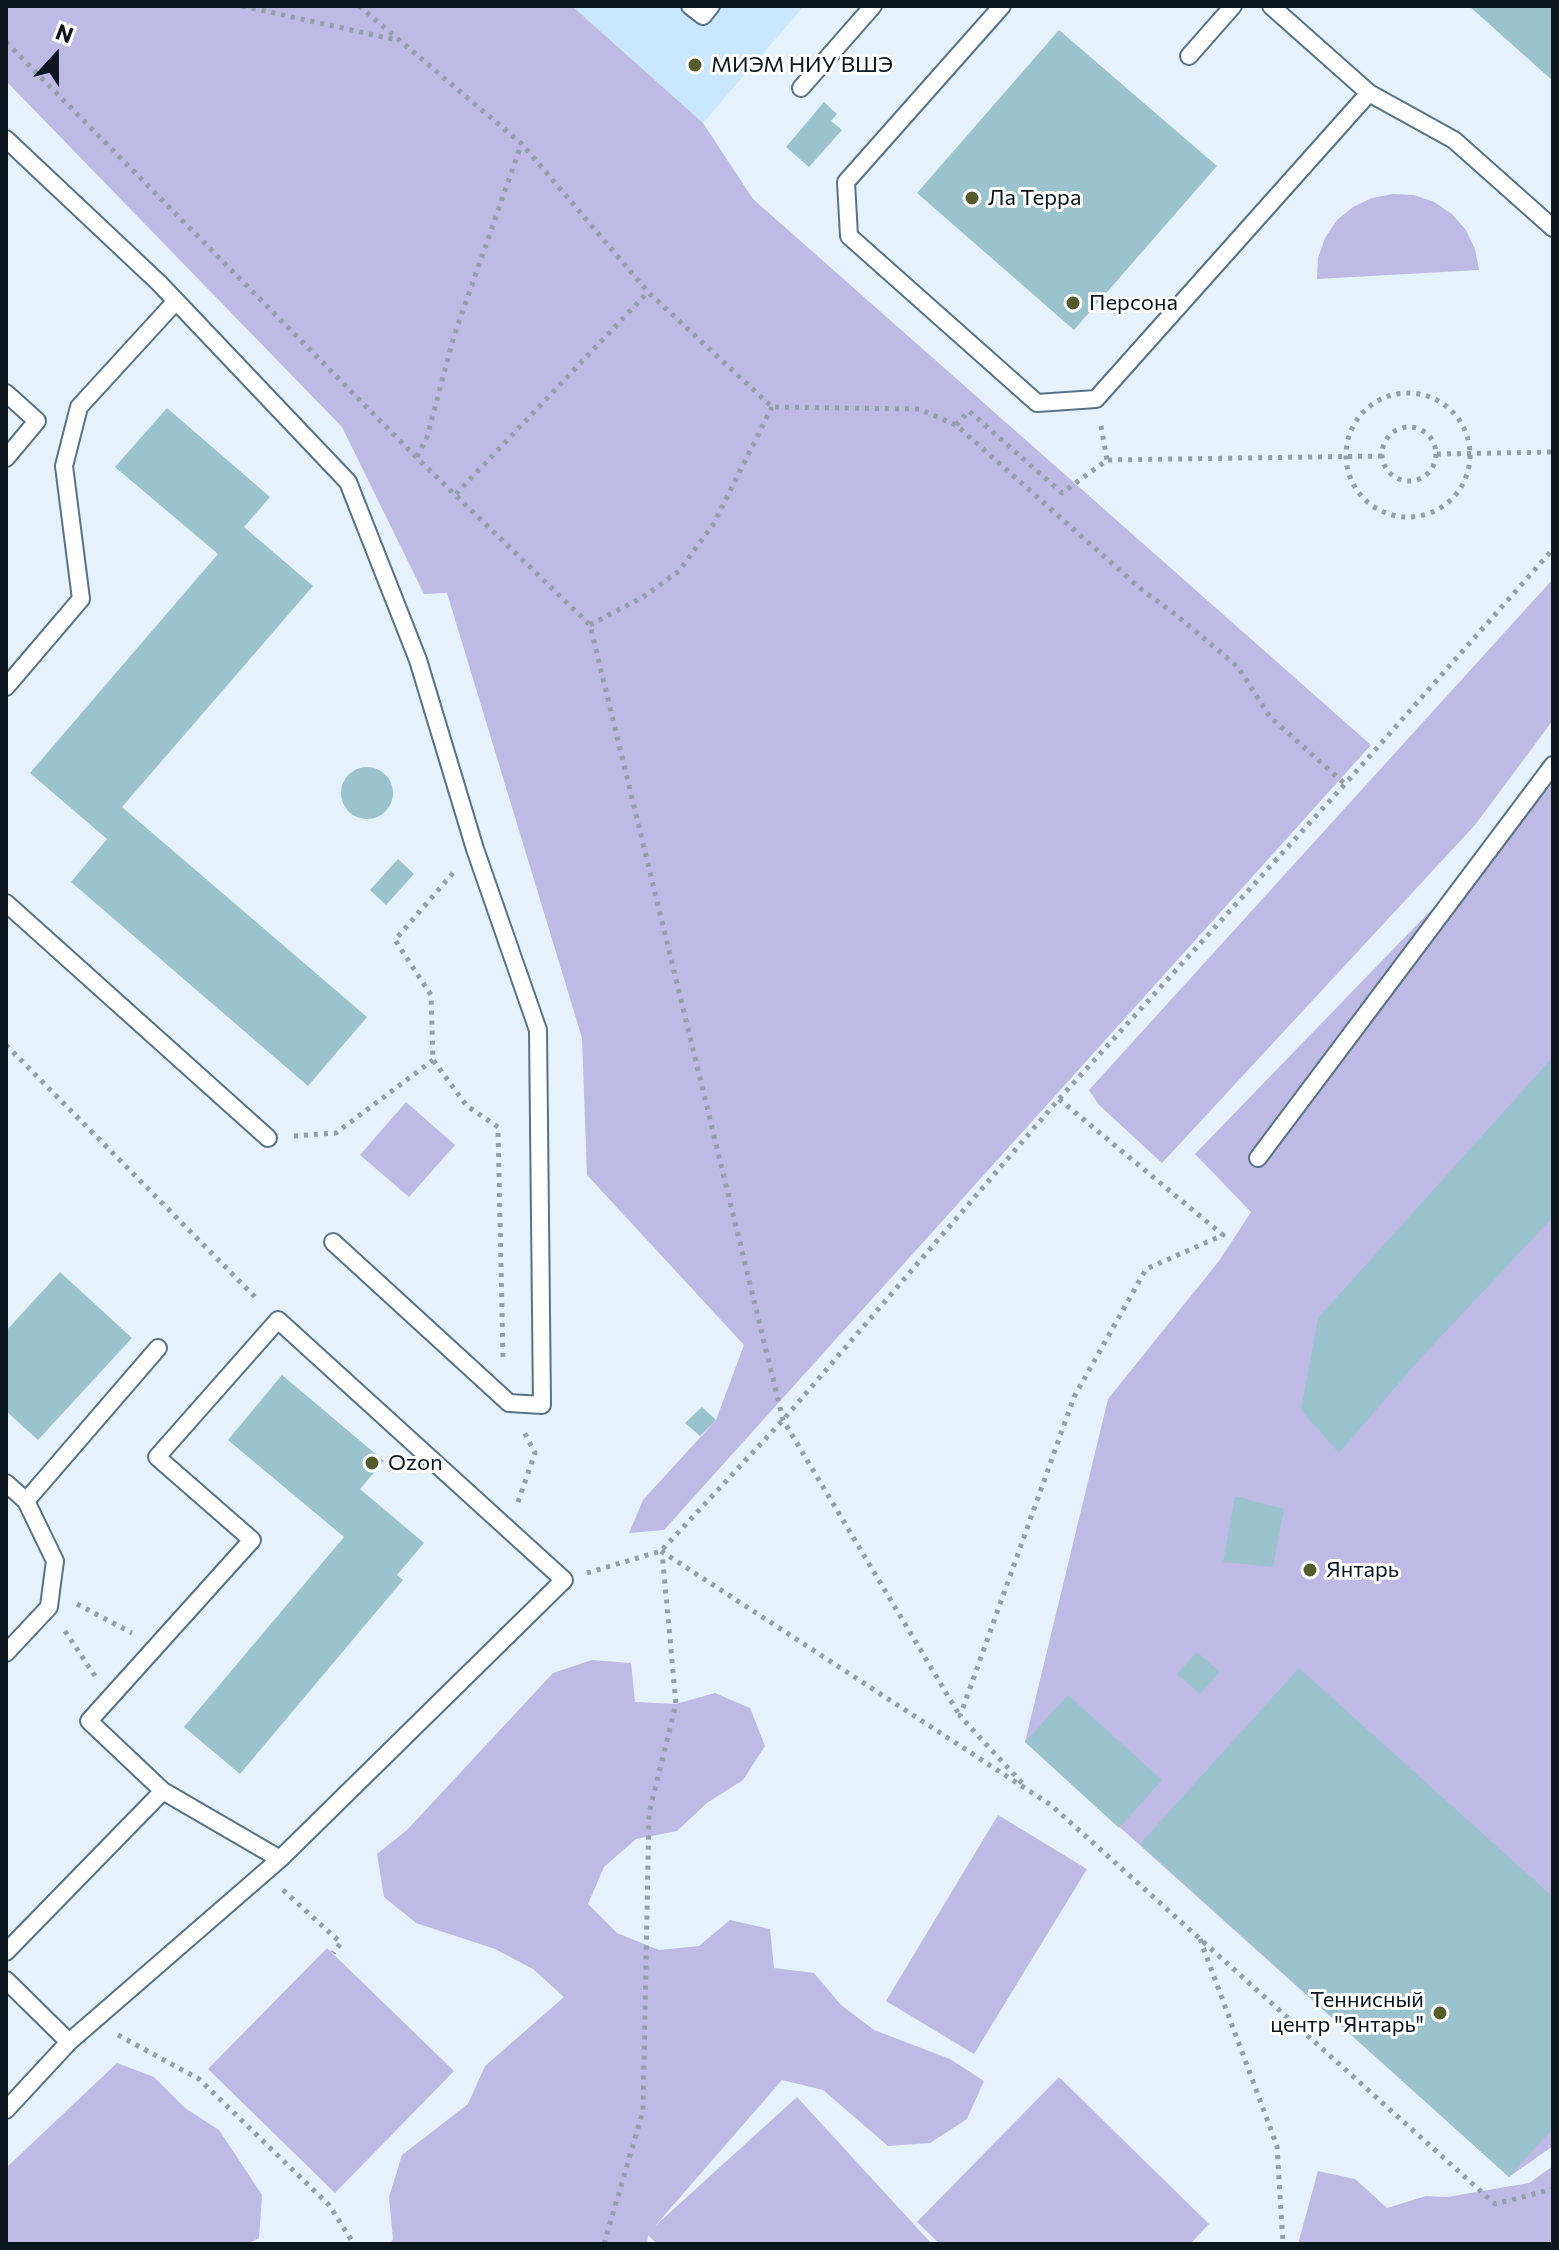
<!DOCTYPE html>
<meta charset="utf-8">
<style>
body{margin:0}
#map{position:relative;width:1559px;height:2250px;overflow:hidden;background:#e5f1fb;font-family:Commissioner,sans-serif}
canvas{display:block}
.frame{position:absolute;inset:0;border:8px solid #0a151d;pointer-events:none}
.north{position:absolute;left:16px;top:16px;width:80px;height:80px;-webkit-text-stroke:6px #fff;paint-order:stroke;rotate:21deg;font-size:22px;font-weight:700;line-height:32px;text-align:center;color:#0a151d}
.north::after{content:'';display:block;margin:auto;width:28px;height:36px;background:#0a151d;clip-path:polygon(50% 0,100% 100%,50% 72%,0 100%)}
</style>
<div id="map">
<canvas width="1559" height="2250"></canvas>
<div class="frame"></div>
<div class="north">N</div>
</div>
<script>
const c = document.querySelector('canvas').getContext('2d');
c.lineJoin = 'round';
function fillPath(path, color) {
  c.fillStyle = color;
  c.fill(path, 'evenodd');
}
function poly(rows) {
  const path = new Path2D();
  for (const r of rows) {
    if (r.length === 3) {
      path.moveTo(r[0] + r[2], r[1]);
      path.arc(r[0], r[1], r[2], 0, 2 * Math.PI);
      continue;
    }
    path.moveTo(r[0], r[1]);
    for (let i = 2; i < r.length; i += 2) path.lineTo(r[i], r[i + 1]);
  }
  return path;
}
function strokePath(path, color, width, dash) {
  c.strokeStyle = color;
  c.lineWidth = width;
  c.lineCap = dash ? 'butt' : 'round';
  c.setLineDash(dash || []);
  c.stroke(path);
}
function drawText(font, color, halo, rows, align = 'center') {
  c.font = font + ' Commissioner,sans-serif';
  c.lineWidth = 6;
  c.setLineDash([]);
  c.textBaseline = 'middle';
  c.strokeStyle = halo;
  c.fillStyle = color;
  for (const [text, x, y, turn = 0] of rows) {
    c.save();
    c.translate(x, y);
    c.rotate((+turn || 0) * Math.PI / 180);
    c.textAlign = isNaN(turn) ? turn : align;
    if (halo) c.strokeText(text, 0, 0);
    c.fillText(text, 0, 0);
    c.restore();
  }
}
const built = poly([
 [572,6,804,6,703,123]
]);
const green = poly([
 [6,6,572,6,703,123,753,199,1371,745,664,1530,629,1533,643,1500,716,1420,744,1345,587,1175,582,1038,447,593,424,594,342,427,6,81],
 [1393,194,1414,195,1434,202,1452,214,1466,230,1475,249,1479,270,1317,279,1318,258,1325,238,1337,220,1353,207,1372,198],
 [1553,579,1553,720,1475,825,1162,1163,1099,1105,1089,1090],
 [1553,784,1553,2146,1509,2177,1025,1742,1108,1399,1219,1261,1251,1212,1195,1154],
 [406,1102,455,1145,409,1197,360,1155],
 [592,1660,631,1663,635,1702,676,1704,715,1693,750,1708,765,1746,743,1780,707,1803,677,1831,636,1839,604,1867,588,1904,617,1933,659,1950,699,1946,730,1920,770,1929,774,1968,814,1973,841,2005,874,2030,950,2059,984,2081,967,2119,930,2143,888,2146,823,2090,782,2080,655,2226,797,2097,930,2242,928,2244,657,2244,648,2235,647,2244,390,2244,393,2239,389,2197,402,2155,468,2104,485,2066,564,1997,533,1969,495,1949,416,1923,384,1897,377,1854,407,1830,553,1673],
 [998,1815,1087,1869,974,2054,886,2001],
 [327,1948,454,2071,335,2193,208,2069],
 [117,2063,154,2077,185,2108,219,2130,262,2195,259,2238,247,2244,6,2244,6,2168],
 [1059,2077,1209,2224,1190,2244,940,2244,917,2222],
 [1553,2166,1553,2244,1298,2244,1318,2171,1355,2179,1387,2208,1426,2196,1447,2197,1529,2183]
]);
const building = poly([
 [1469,6,1553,6,1553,81],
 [1059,30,1217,166,1074,330,917,193],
 [824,102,837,114,831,121,842,130,809,167,786,147],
 [167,408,270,497,244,527,313,586,122,807,367,1017,308,1086,71,882,107,839,30,773,218,554,115,467],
 [367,793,26],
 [398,859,414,874,386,905,370,890],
 [1553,1057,1553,1217,1418,1361,1339,1453,1301,1410,1318,1318],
 [60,1272,132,1338,38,1440,6,1411,6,1331],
 [282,1375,384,1461,360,1489,424,1543,397,1575,403,1580,240,1774,184,1727,344,1537,228,1440],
 [702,1407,716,1420,700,1436,685,1423],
 [1235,1496,1284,1509,1273,1567,1223,1562],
 [1197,1652,1220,1672,1200,1694,1177,1674],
 [1299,1668,1553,1897,1553,2128,1509,2177,1140,1844],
 [1068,1695,1162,1780,1119,1828,1025,1742]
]);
const path = poly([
 [242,6,397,40],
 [359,6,522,144,648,292,772,407,919,409,956,425,1142,590,1176,615,1238,667,1270,717,1345,784],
 [6,42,416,457,590,625,783,1420,960,1716],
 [1408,455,62],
 [956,425,969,411,1062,493,1107,460,1382,456],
 [1101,426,1107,460],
 [1409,454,27],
 [1437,454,1553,452],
 [417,457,427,437,454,336,521,145],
 [456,494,648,292],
 [590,625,643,597,679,571,714,523,772,407],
 [453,873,395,940,431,995,433,1060,467,1106,498,1127,503,1359],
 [6,1045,258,1300],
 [294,1136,336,1133,433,1060],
 [518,1502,535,1453,523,1430],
 [661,1551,1051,1805,1495,2204,1553,2189],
 [587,1573,661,1551,783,1420,1059,1099,1345,784,1553,549],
 [77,1604,132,1633],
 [65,1631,95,1676],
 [1022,1783,960,1716,1074,1397,1146,1269,1223,1235,1059,1099],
 [283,1890,341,1943,333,1953],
 [1200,1939,1277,2146,1283,2244],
 [118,2035,199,2079,329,2205,354,2244],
 [604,2244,643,2111,649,1813,676,1704,662,1552]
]);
const service = poly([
 [690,6,703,16,711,6],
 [1002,6,846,182,849,236,1037,403,1096,399,1369,93],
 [1271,6,1369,93,1454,140,1553,228],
 [1189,56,1233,6],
 [801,88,873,6],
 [6,139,159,283,348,482,418,660,475,849,538,1030,542,1405,509,1403,333,1242],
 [6,393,37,421,6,458],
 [6,687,81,599,64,466,79,407,176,301],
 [6,903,268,1138],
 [1258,1158,1553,765],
 [6,1483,26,1501,158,1348],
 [6,1653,49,1607,51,1591,55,1561,26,1501],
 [6,1952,163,1791],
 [6,1980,69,2042],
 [6,2110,69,2042,280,1859,564,1580,278,1320,157,1457,252,1540,89,1721,163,1791,280,1859]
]);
const markers = [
 [695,65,8,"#555c2b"],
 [972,198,8,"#555c2b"],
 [1073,303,8,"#555c2b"],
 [372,1463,8,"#555c2b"],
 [1310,1570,8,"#555c2b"],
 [1440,2013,8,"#555c2b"]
];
const poiNames = [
 ["МИЭМ НИУ ВШЭ",711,65],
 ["Ла Терра",988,198],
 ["Персона",1089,303],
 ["Ozon",388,1463],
 ["Янтарь",1326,1570],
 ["Теннисный",1424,2000,"right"],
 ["центр \"Янтарь\"",1424,2025,"right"]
];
fillPath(built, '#c9e8ff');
fillPath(green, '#bebae5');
fillPath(building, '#9ac3ce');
strokePath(service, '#567387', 20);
strokePath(path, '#949fa8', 5, [4, 6]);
strokePath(service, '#fff', 16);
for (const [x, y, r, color] of markers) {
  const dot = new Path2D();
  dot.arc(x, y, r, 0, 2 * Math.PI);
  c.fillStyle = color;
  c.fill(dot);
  strokePath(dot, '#fff', 3);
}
drawText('22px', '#0a151d', '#fff', poiNames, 'left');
</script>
